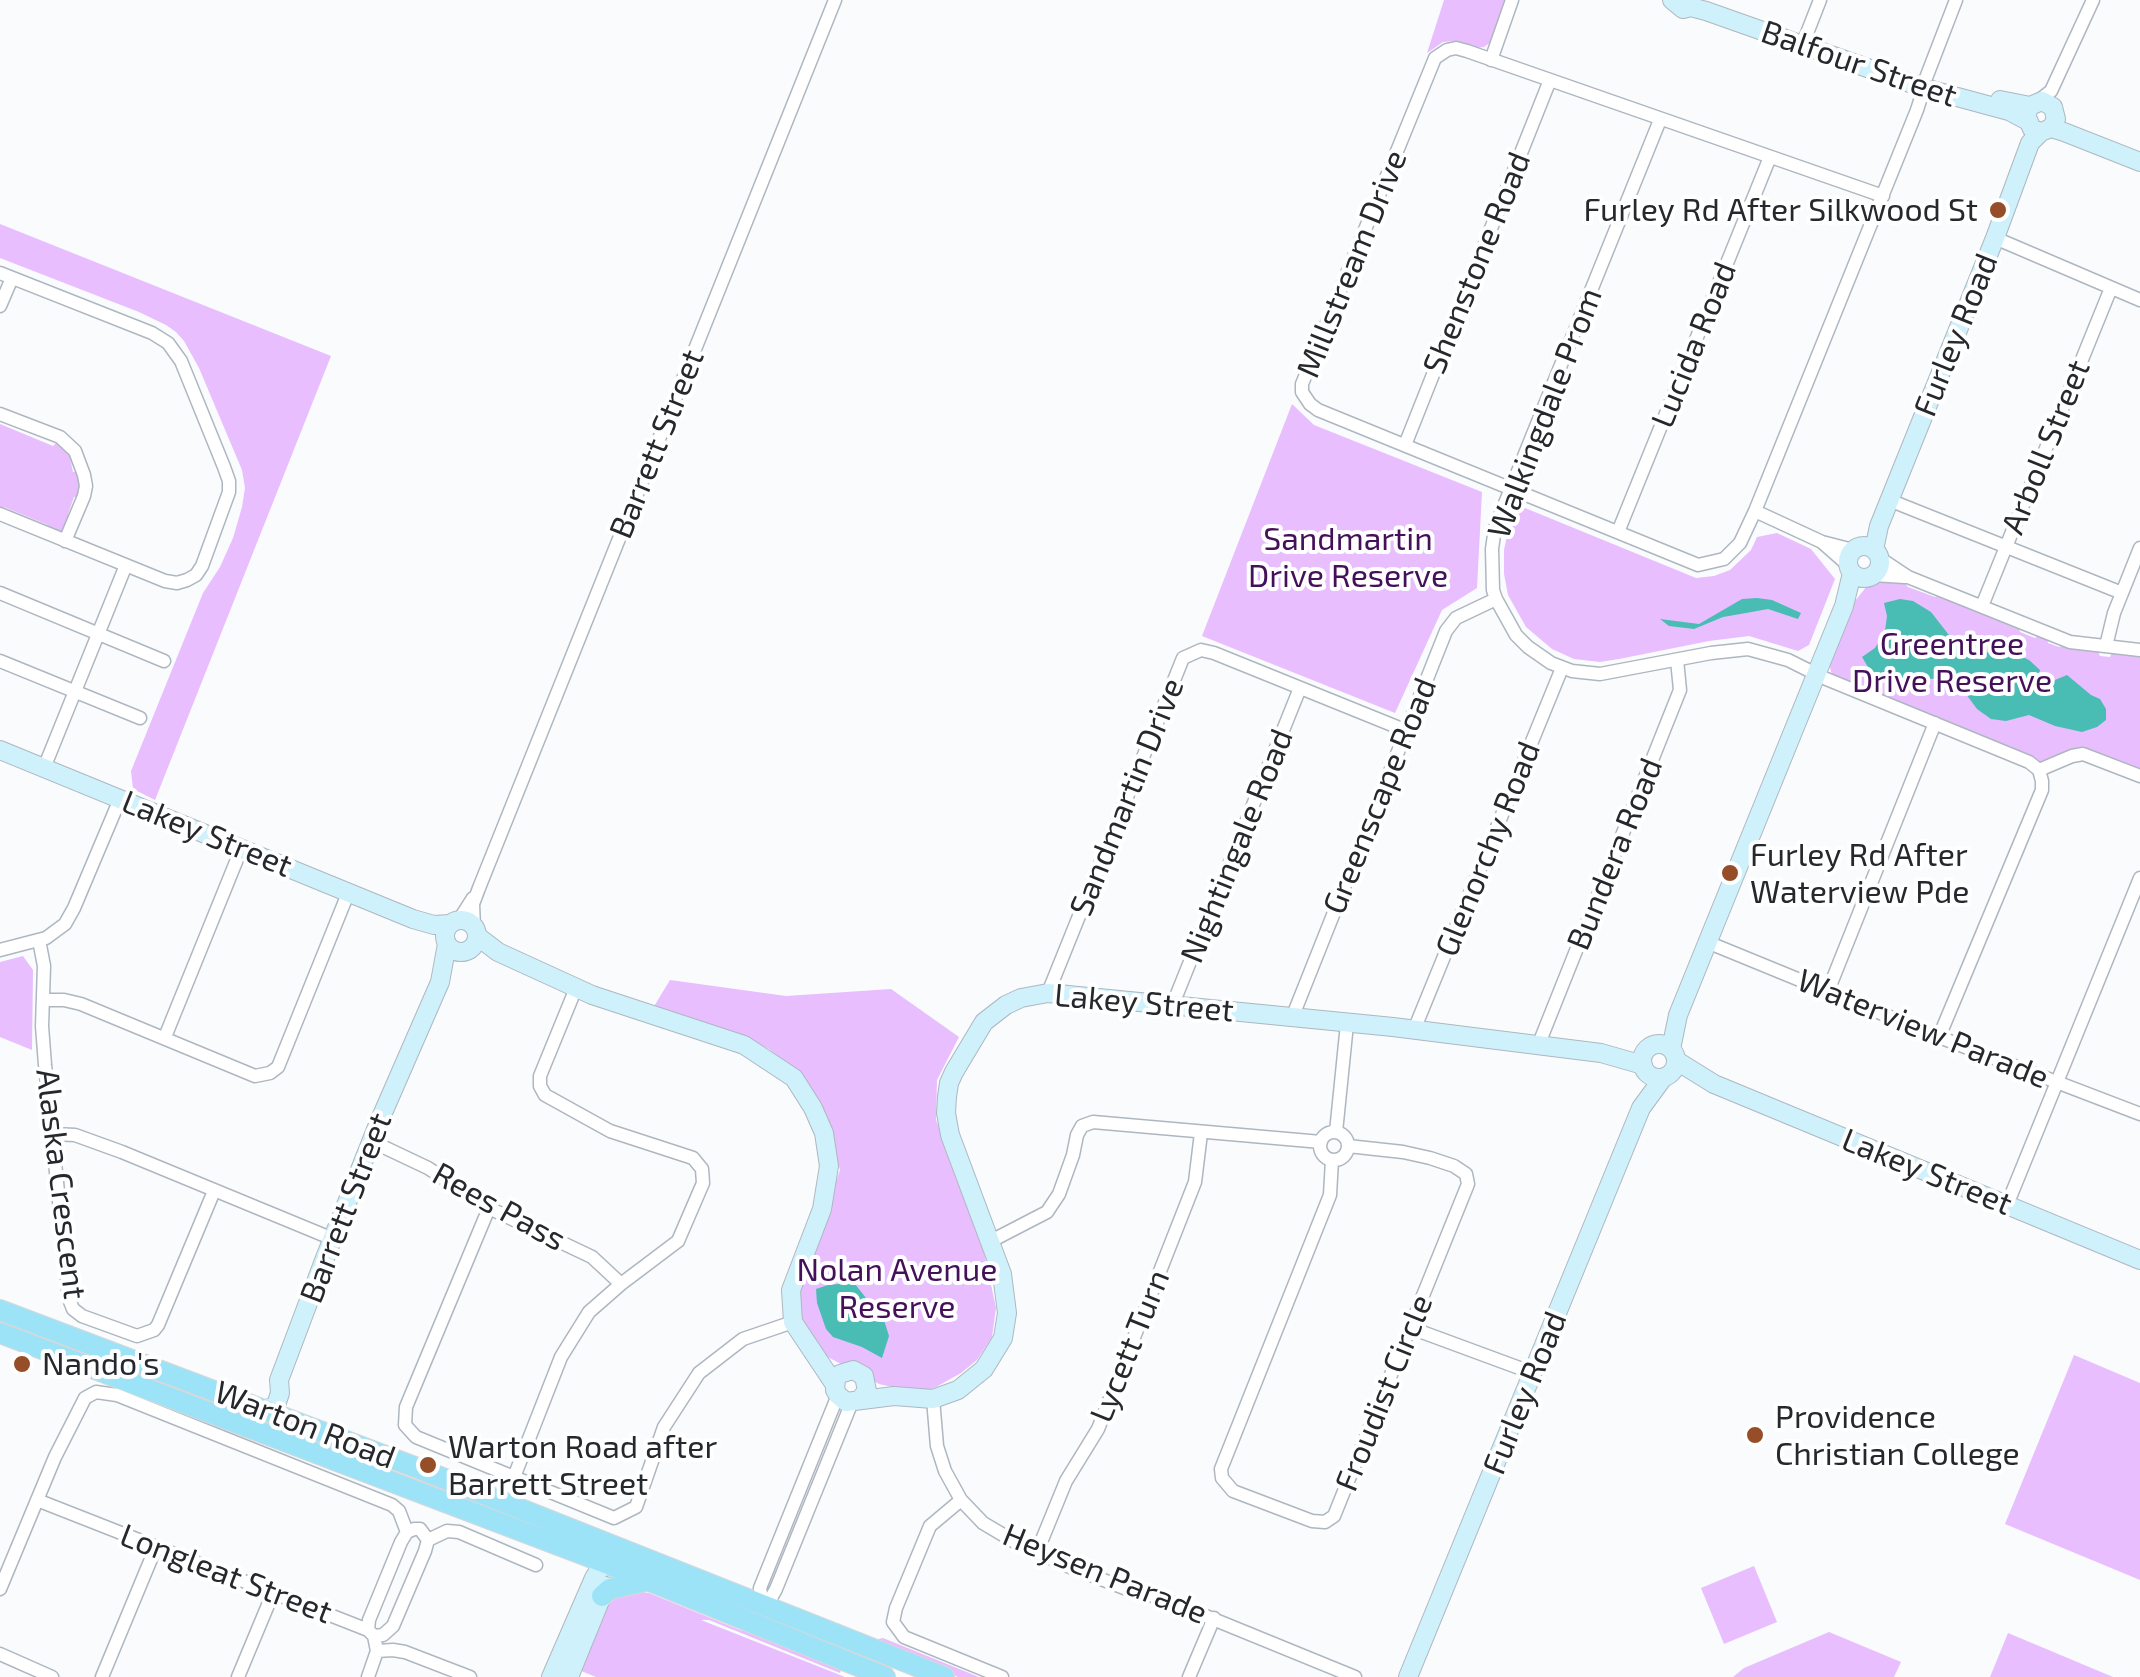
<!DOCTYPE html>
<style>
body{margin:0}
canvas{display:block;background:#f9fbfd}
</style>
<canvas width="2140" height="1677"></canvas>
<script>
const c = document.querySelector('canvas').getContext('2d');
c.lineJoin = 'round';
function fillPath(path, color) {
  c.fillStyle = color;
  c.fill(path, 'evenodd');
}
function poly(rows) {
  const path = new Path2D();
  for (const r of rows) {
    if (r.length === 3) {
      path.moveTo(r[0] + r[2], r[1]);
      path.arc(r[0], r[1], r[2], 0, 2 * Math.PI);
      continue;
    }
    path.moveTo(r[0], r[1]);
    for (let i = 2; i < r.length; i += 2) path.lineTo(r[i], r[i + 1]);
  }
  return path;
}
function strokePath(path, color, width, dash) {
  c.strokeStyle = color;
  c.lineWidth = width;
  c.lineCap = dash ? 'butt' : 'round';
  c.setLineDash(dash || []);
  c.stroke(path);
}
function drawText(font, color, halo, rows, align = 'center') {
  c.font = font + ' "Exo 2",sans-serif';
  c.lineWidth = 8;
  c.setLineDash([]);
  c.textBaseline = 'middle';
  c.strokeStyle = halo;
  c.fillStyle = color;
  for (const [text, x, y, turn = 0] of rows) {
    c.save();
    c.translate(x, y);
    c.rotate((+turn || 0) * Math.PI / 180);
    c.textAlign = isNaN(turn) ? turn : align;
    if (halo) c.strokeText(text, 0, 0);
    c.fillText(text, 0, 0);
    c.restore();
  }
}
const green = poly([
 [1444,0,1506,0,1491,42,1484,47,1474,48,1455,41,1443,42,1427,53],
 [0,224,331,356,155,800,133,789,131,771,203,593,220,567,233,538,242,507,245,488,242,470,199,368,184,341,176,332,166,325,139,312,0,258],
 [1292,404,1314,425,1482,492,1477,588,1442,610,1395,713,1202,636],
 [0,424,53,446,56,443,69,453,73,472,77,472,80,480,79,497,74,497,68,514,71,517,61,532,47,529,48,525,4,507,0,510],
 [1525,508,1696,578,1714,576,1730,570,1751,550,1757,537,1777,533,1811,549,1835,579,1809,645,1798,651,1749,636,1709,641,1619,659,1600,662,1574,659,1552,649,1526,627,1508,595,1504,574,1504,550,1508,531,1515,513],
 [1882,580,1905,583,1908,587,1935,597,1940,595,2019,627,2020,632,2035,638,2040,635,2047,638,2048,643,2059,647,2064,645,2098,651,2100,656,2110,657,2112,652,2140,656,2140,772,2087,750,2044,762,2039,761,1835,677,1831,672,1829,661,1851,606,1867,586],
 [23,956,33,970,32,1050,0,1037,0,962],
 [670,980,786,996,891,989,959,1037,937,1080,936,1120,981,1238,996,1308,992,1337,977,1360,961,1373,936,1387,919,1393,879,1384,820,1353,803,1329,797,1296,840,1170,822,1106,796,1073,769,1049,741,1035,653,1008],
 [2074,1355,2140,1383,2140,1580,2005,1524],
 [1754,1566,1777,1622,1724,1644,1701,1588],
 [630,1590,649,1593,740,1630,768,1637,842,1667,840,1673,709,1620,701,1620,845,1677,596,1677,576,1669,609,1597],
 [1829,1632,1901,1662,1894,1677,1733,1677,1744,1668],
 [2008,1633,2113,1677,1990,1677],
 [883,1638,979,1677,958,1677,870,1641]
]);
const water = poly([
 [1757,598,1772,600,1801,613,1798,619,1768,609,1746,613,1723,617,1694,629,1669,626,1660,619,1699,624,1742,599],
 [1900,599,1913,601,1931,612,1963,653,1974,655,1994,651,2014,653,2029,660,2040,670,2037,682,2039,688,2043,692,2049,692,2055,680,2067,675,2091,695,2100,699,2106,709,2106,720,2097,727,2082,732,2055,726,2029,715,2006,721,1991,719,1977,709,1960,686,1948,680,1939,678,1894,683,1880,678,1868,667,1862,657,1875,648,1885,631,1887,616,1884,603],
 [839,1284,855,1284,866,1298,865,1304,868,1308,877,1309,883,1317,889,1336,882,1358,862,1347,833,1337,826,1329,817,1303,816,1289,828,1285]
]);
const street = poly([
 [1802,46,1820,0],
 [1491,60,1512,0],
 [1926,78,1956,0],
 [2037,102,2051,91,2093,0],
 [1660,120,1495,528,1492,549,1493,590,1496,599,1516,635,1528,647,1551,663,1572,671,1600,674,1711,653,1748,649,1788,660,1824,678,2029,762,2039,770,2072,756,2083,754,2140,776],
 [1883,196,1467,51,1456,48,1447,50,1435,58,1302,384,1302,392,1310,404,1318,410,1698,565,1724,559,1740,543,1755,511,1917,110,1924,88],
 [1995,238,2140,300],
 [0,273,152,333,168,343,181,361,224,467,229,481,229,492,202,566,196,575,187,580,177,583,165,581,0,514],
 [0,306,12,278],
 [0,414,60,437,75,451,84,475,86,486,84,496,65,541],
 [1405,445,1550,80],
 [1889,500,2122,593],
 [1755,511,1822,542,1853,550],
 [1618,532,1770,157],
 [1823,543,1848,565],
 [1878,557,1908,577,2070,642,2140,650],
 [1873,575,1905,577],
 [0,593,164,661],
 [1982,606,2111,288],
 [2106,646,2114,613,2140,548],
 [0,661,140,718],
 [44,768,126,565],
 [459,920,473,898],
 [474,928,473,904,479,888,835,0],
 [39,940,44,966,42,1026,45,1065,69,1299,73,1309,82,1316,137,1336,154,1330,158,1325,214,1191],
 [1707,942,1939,1037,2140,1114],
 [0,950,46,938,65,924,74,908,120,799],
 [1828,991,1935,723],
 [1048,993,1183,658,1201,650,1214,653,1407,731],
 [43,1000,64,1000,81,1004,255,1076,270,1073,278,1067,349,891],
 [1173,1004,1300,688],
 [1292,1018,1446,631,1456,618,1496,599],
 [1414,1030,1562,668],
 [165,1037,242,847],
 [1939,1037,2042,790,2042,781,2039,770],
 [1538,1046,1680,690,1677,660],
 [1336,1132,1347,1024],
 [1334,1146,14],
 [52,1134,75,1135,122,1152,333,1239],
 [371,1141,428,1168,489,1208,592,1257,621,1284],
 [1332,1160,1330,1195,1221,1469,1222,1478,1233,1491,1312,1521,1325,1522,1334,1516,1468,1184,1466,1174,1454,1166,1430,1158,1403,1152,1348,1146],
 [2007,1205,2140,878],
 [489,1208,406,1407,405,1425,416,1437,614,1518,636,1507,664,1427,699,1373,743,1339,793,1322],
 [991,1241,1047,1212,1059,1194,1073,1155,1077,1135,1082,1126,1093,1122,1321,1142],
 [1411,1328,1533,1373],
 [933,1399,937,1446,945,1471,961,1500,983,1523,1015,1542,1070,1567,1124,1588,1164,1599,1355,1677],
 [514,1477,561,1357,589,1312,621,1284,678,1241,703,1183,702,1169,693,1158,610,1131,545,1095,540,1086,540,1076,576,988],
 [37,1500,368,1630,374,1636,377,1651,368,1677],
 [961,1500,930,1526,896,1608,893,1622,904,1637,1002,1677],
 [428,1540,447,1531,459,1532,536,1565],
 [1037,1552,1066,1481,1098,1429,1195,1182,1201,1133],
 [0,1589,55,1457,85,1398,96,1392,117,1395,392,1505,399,1511,407,1532],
 [758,1607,771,1598,776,1589,852,1402],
 [763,1607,760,1588,838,1395],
 [368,1630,369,1620,401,1542,407,1532,414,1529,420,1529,428,1540,425,1551,393,1626,383,1635,374,1636],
 [377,1651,393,1650,405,1652,470,1677],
 [0,1654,52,1677],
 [102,1677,156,1547],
 [238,1677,273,1593],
 [1189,1677,1214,1618]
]);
const secondary = poly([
 [1672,0,1683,9,1691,7,1706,11,1924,88,2009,111,2026,120],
 [2000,100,2030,106],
 [2051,128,2056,119,2053,107,2042,101,2030,106,2026,115,2032,129,2041,132,2051,128,2064,132,2140,162],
 [1864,562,16],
 [1874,550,1879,526,1995,238,2030,143,2041,132],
 [0,750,413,919,434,925,450,924],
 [461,936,16],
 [477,936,498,952,592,995,744,1045,794,1078,813,1108,824,1133,829,1166,822,1209,791,1290,793,1322,835,1385],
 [1659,1061,17],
 [1671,1049,1678,1015,1844,606,1852,573],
 [1677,1061,1714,1084,2140,1260],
 [860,1399,867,1391,864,1376,853,1370,840,1374,836,1379,835,1390,838,1395,846,1402,894,1396,933,1399,958,1390,984,1369,1003,1338,1007,1313,1002,1274,950,1135,946,1113,947,1097,949,1083,954,1072,984,1022,1006,1005,1021,998,1048,993,1393,1027,1601,1053,1643,1065],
 [257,1414,276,1405,280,1393,279,1380,325,1258,379,1122,440,982,447,944],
 [551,1677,594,1578,599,1570,618,1558],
 [569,1677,606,1586],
 [1408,1677,1641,1108,1663,1078]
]);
const primary = poly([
 [0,1310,415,1467,944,1677],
 [0,1333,608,1564,885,1677],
 [602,1596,610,1589,646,1581]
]);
const markers = [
 [1998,210,10,"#954e27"],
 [1730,873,10,"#954e27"],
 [22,1364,10,"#954e27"],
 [1755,1435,10,"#954e27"],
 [428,1465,10,"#954e27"]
];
const streetNames = [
 ["Balfour Street",1859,64,19],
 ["Shenstone Road",1477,263,-68],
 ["Millstream Drive",1352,264,-68],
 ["Furley Road",1956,335,-68],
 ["Lucida Road",1694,345,-68],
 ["Walkingdale Prom",1545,413,-69],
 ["Barrett Street",657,444,-68],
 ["Arboll Street",2046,447,-68],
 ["Greenscape Road",1380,796,-68],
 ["Sandmartin Drive",1127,797,-68],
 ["Lakey Street",207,834,22],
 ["Nightingale Road",1237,846,-68],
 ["Glenorchy Road",1488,849,-68],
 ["Bundera Road",1615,854,-68],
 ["Lakey Street",1144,1003,5],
 ["Waterview Parade",1923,1029,22],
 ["Lakey Street",1927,1172,22],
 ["Alaska Crescent",61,1184,83],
 ["Rees Pass",499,1207,29],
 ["Barrett Street",346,1208,-69],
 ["Lycett Turn",1130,1346,-68],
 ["Froudist Circle",1384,1393,-68],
 ["Furley Road",1525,1393,-68],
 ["Warton Road",305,1425,21],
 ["Longleat Street",226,1574,21],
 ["Heysen Parade",1105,1574,22]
];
const poiNames = [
 ["Furley Rd After Silkwood St",1978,210,"right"],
 ["Furley Rd After",1750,855],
 ["Waterview Pde",1750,892],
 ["Nando's",42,1364],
 ["Providence",1775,1417],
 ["Christian College",1775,1454],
 ["Warton Road after",448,1447],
 ["Barrett Street",448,1484]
];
const parkNames = [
 ["Sandmartin",1348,539],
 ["Drive Reserve",1348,576],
 ["Greentree",1952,644],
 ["Drive Reserve",1952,681],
 ["Nolan Avenue",897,1270],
 ["Reserve",897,1307]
];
fillPath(green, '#e8beff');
fillPath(water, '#49bcb4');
strokePath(street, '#aeb7c0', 15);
strokePath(secondary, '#aeb7c0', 20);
strokePath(primary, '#d8d8d9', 22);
strokePath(street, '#fff', 12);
strokePath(secondary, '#cef1fb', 18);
strokePath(primary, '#9de3f8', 20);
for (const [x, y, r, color] of markers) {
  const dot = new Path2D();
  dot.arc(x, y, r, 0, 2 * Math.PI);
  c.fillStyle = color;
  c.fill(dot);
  strokePath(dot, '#fff', 4);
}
drawText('32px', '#25282c', '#fff', streetNames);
drawText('32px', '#25282c', '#fff', poiNames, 'left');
drawText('32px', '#441059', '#fff', parkNames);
</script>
